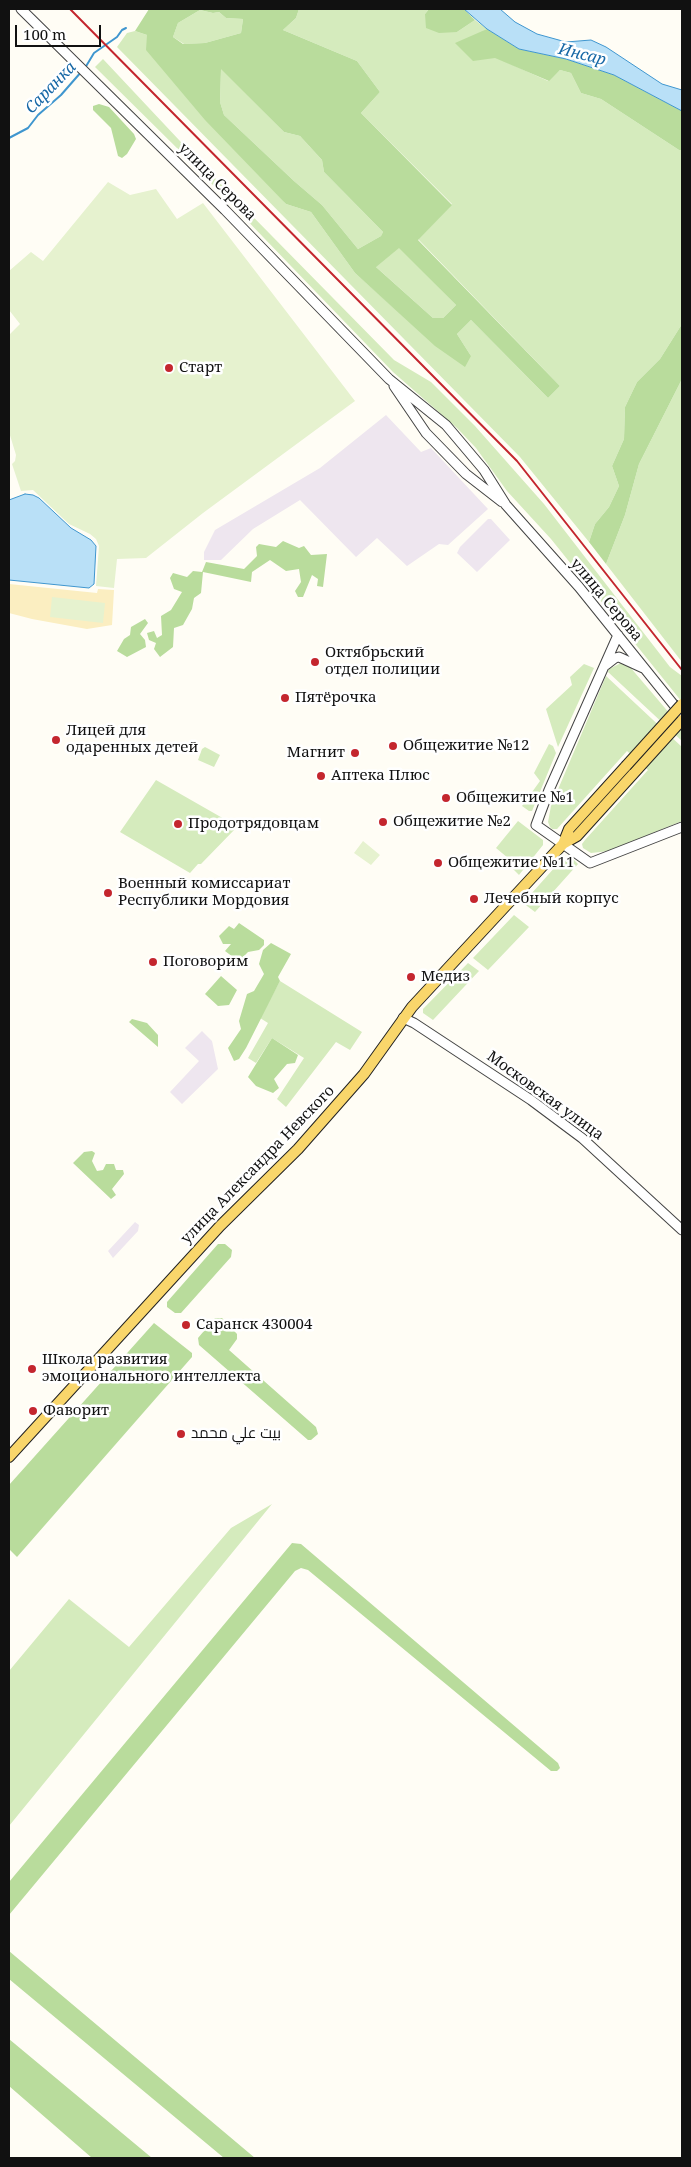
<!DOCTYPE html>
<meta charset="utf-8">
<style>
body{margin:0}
#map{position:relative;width:691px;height:2167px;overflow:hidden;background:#fffdf5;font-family:"Noto Serif",serif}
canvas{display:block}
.frame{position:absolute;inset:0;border:10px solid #111;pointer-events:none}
.scale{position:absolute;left:15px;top:25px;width:86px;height:22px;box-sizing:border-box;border:2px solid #111;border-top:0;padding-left:6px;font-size:15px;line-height:18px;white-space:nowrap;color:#111;-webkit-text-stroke:4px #fff;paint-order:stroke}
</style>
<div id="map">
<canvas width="691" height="2167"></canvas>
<div class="frame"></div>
<div class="scale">100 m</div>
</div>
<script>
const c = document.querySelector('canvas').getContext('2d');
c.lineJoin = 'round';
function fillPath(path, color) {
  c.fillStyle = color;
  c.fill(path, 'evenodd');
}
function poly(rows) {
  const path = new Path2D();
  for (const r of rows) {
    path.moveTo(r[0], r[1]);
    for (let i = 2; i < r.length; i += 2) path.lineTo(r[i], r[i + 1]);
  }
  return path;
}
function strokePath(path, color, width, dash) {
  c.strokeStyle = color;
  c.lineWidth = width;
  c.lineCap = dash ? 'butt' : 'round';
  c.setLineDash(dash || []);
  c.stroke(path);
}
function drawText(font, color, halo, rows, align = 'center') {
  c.font = font + ' "Noto Serif",Cairo,serif';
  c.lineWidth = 5;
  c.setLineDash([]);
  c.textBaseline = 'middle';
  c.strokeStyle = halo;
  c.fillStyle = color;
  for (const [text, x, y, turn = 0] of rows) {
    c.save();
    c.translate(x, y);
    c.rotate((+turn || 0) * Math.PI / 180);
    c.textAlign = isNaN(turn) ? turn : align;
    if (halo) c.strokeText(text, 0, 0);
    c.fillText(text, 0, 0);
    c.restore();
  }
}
const industrial = poly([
 [386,415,421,452,431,448,488,509,448,545,439,544,407,566,377,538,356,557,300,500,253,529,221,560,204,560,204,552,215,530,320,468],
 [488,519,491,519,510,540,477,572,457,553,460,547],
 [202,1031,212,1041,218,1069,182,1104,170,1092,199,1061,185,1048],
 [135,1222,139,1225,138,1231,113,1258,108,1251]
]);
const green = poly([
 [299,9,429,9,425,14,457,32,475,20,487,29,475,36,495,57,548,81,560,70,571,73,581,93,601,99,679,150,682,150,682,324,660,359,637,382,625,407,624,439,612,466,619,486,609,507,595,524,589,542,520,457,117,47,127,33,135,31,147,35,286,204,311,212,355,273,392,306,471,356,457,334,471,320,548,398,560,386,418,239,452,204,361,113,380,92,357,61,283,30,296,18],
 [200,10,213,13,219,12,226,18,243,19,241,33,205,43,184,44,173,37,178,23],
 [103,59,210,173,394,360,431,382,475,426,544,504,670,667,682,676,682,702,551,539,507,491,476,448,457,428,393,372,186,157,95,67],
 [221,68,284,132,300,136,322,160,324,172,383,232,381,236,358,249,322,205,294,181,224,115,220,102],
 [399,247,456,305,443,318,433,318,375,266],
 [682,379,682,662,606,564,625,515,639,464],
 [623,662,630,667,682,728,682,741,608,672,609,669],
 [584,664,594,668,558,747,546,709,572,685,570,677],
 [606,676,682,747,682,821,609,851,591,853,583,848,582,844,585,840,648,770,627,751,557,829,552,829,550,827,548,822,551,806],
 [549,744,553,746,556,753,532,811,529,811,522,806,540,781,534,773],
 [205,747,220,755,214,767,198,760,202,749],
 [156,780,233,824,236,828,201,864,198,864,190,873,120,832],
 [518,821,543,840,543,845,519,875,511,867,514,863,496,848],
 [564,857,571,857,578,864,535,912,523,903],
 [514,915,529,927,488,970,473,958],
 [468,963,479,971,433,1020,423,1013,423,1009],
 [280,981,362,1032,350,1050,336,1042,286,1107,277,1099,304,1058,272,1038,256,1063,248,1058,268,1023,260,1018],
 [272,1504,9,1826,9,1671,69,1599,129,1647,231,1528]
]);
const forest = poly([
 [149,9,299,9,296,18,283,30,357,61,380,92,361,113,452,205,418,240,560,386,548,398,471,320,457,334,471,356,465,367,435,346,355,273,311,212,286,204,205,120,146,50,147,35,135,31],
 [200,10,213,13,219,12,226,18,243,19,241,33,205,43,183,44,173,37,178,23],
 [221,69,284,132,300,136,322,160,324,172,383,232,381,236,358,249,322,205,294,181,224,115,220,102],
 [399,248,456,305,443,318,433,318,376,267],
 [429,9,464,9,475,20,457,32,439,33,426,28,425,14],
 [487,29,519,49,566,59,614,75,682,111,682,150,679,150,601,99,581,93,571,73,560,70,549,81,495,58,473,61,455,43],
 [99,104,109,107,134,134,136,139,127,154,122,158,118,156,111,128,93,110,93,106],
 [682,324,682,379,639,464,625,515,606,564,589,542,595,524,609,507,619,486,612,466,624,439,625,407,637,382,660,359],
 [283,541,299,548,304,546,311,555,327,554,323,587,317,586,318,579,312,575,303,597,298,597,295,591,301,582,299,569,286,571,270,560,252,572,251,582,203,572,201,593,194,598,192,609,183,625,174,628,173,647,160,657,154,649,156,643,149,640,147,633,154,631,157,638,162,635,161,616,171,610,182,592,174,589,170,578,173,573,187,577,193,571,202,572,206,562,244,569,257,556,256,547,259,544,276,547],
 [145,619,148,623,140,634,145,640,146,647,127,657,117,651,124,639,130,635,131,627],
 [239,923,264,940,264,945,259,950,248,952,237,963,231,961,233,957,225,951,231,944,223,944,219,936,229,926,234,929],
 [271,943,291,954,278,977,280,981,246,1048,239,1059,234,1061,228,1048,241,1029,239,1021,247,994,254,991,264,974,259,964,263,950],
 [221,976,237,990,229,1005,218,1006,205,994],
 [132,1019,147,1023,158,1035,158,1047,129,1022],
 [272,1038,298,1055,295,1063,287,1064,274,1079,279,1088,273,1093,256,1086,248,1077],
 [92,1151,95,1153,92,1161,97,1171,103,1170,106,1164,114,1164,116,1170,123,1170,124,1174,112,1189,116,1195,111,1199,73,1163,84,1152],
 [218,1244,225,1244,232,1250,231,1257,181,1313,175,1313,167,1307,167,1302],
 [215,1318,222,1318,237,1334,237,1339,229,1350,316,1427,318,1434,311,1440,308,1440,199,1345,198,1338],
 [154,1323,192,1353,192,1357,17,1557,9,1549,9,1485],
 [292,1543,301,1544,558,1763,560,1768,557,1771,551,1771,308,1570,301,1568,295,1571,9,1915,9,1882],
 [9,1951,255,2158,224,2158,9,1979],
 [9,2039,152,2158,92,2158,9,2086]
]);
const sand = poly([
 [9,584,97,593,98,589,114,590,112,625,87,629,32,619,9,613]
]);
const pitch = poly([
 [108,182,130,195,156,189,177,219,203,203,355,401,203,513,146,558,117,559,114,588,96,586,99,546,96,539,90,534,69,524,33,490,21,491,12,464,15,461,16,455,9,432,9,335,20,324,9,310,9,271,31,252,43,261],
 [52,597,105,603,103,623,50,617],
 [363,841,380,855,371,865,354,853]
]);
const water = poly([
 [464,9,500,9,515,22,537,34,566,42,591,40,606,47,662,84,682,90,682,111,614,75,566,59,519,49,487,29,464,9],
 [25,494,33,495,39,498,71,528,91,540,96,546,94,584,89,588,9,580,9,500,25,494]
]);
const stream = poly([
 [85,68,94,53,117,37,122,30,126,28],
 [9,138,28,128,38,115,61,95,82,71]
]);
const minor = poly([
 [21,9,225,210,389,379,446,425,484,470,506,505,579,587,682,715],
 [394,386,426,433,466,474,502,502],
 [618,635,549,790,536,825,590,863,682,827],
 [606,665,615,658,619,657,643,668],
 [403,1018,414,1023,531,1100,582,1138,682,1230]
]);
const major = poly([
 [563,844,569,829,626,766],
 [9,1457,220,1226,298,1149,364,1074,412,1007,563,844,577,836,682,720]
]);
const rail = poly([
 [70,9,517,461,682,670]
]);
const majorBridge = poly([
 [626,766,682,704]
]);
const markers = [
 [169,368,5,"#c4262e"],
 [315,662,5,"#c4262e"],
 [285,698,5,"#c4262e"],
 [56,740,5,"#c4262e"],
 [393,746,5,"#c4262e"],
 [355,753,5,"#c4262e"],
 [321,776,5,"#c4262e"],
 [446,798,5,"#c4262e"],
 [383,822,5,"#c4262e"],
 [178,824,5,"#c4262e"],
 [438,863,5,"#c4262e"],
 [108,893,5,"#c4262e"],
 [474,899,5,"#c4262e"],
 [153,962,5,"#c4262e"],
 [411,977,5,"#c4262e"],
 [186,1325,5,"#c4262e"],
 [32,1369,5,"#c4262e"],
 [33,1411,5,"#c4262e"],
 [181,1434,5,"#c4262e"]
];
const streetNames = [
 ["улица Серова",217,182,45],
 ["улица Серова",606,600,50],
 ["Московская улица",545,1096,36],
 ["улица Александра Невского",258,1165,-46]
];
const poiNames = [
 ["Старт",179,368],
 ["Октябрьский",325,653],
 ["отдел полиции",325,670],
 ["Пятёрочка",295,698],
 ["Лицей для",66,731],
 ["одаренных детей",66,748],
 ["Общежитие №12",403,746],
 ["Магнит",345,753,"right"],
 ["Аптека Плюс",331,776],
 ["Общежитие №1",456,798],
 ["Общежитие №2",393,822],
 ["Продотрядовцам",188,824],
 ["Общежитие №11",448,863],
 ["Военный комиссариат",118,884],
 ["Республики Мордовия",118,901],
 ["Лечебный корпус",484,899],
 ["Поговорим",163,962],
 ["Медиз",421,977],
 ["Саранск 430004",196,1325],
 ["Школа развития",42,1360],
 ["эмоционального интеллекта",42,1377],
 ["Фаворит",43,1411],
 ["بيت علي محمد",191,1434]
];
const waterNames = [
 ["Инсар",582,55,14],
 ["Саранка",51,88,-46]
];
fillPath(industrial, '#eee6ef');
fillPath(green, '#d5ebbd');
fillPath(forest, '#b9dc9c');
fillPath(sand, '#fbeec1');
fillPath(pitch, '#e6f2cf');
fillPath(water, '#b9e0f7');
strokePath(water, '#3f96cf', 1);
strokePath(stream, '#3f96cf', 2);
strokePath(minor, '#444', 11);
strokePath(major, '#222', 12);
strokePath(minor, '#fff', 9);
strokePath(major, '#f9d66b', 10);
strokePath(rail, '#c4262e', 2);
strokePath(majorBridge, '#222', 12, []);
strokePath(majorBridge, '#f9d66b', 10);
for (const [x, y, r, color] of markers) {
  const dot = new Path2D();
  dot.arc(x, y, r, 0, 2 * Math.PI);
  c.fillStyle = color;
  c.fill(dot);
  strokePath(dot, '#fff', 2);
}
drawText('15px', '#111', '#fff', streetNames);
drawText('15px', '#111', '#fff', poiNames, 'left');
drawText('italic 16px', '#1768a6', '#fff', waterNames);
</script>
